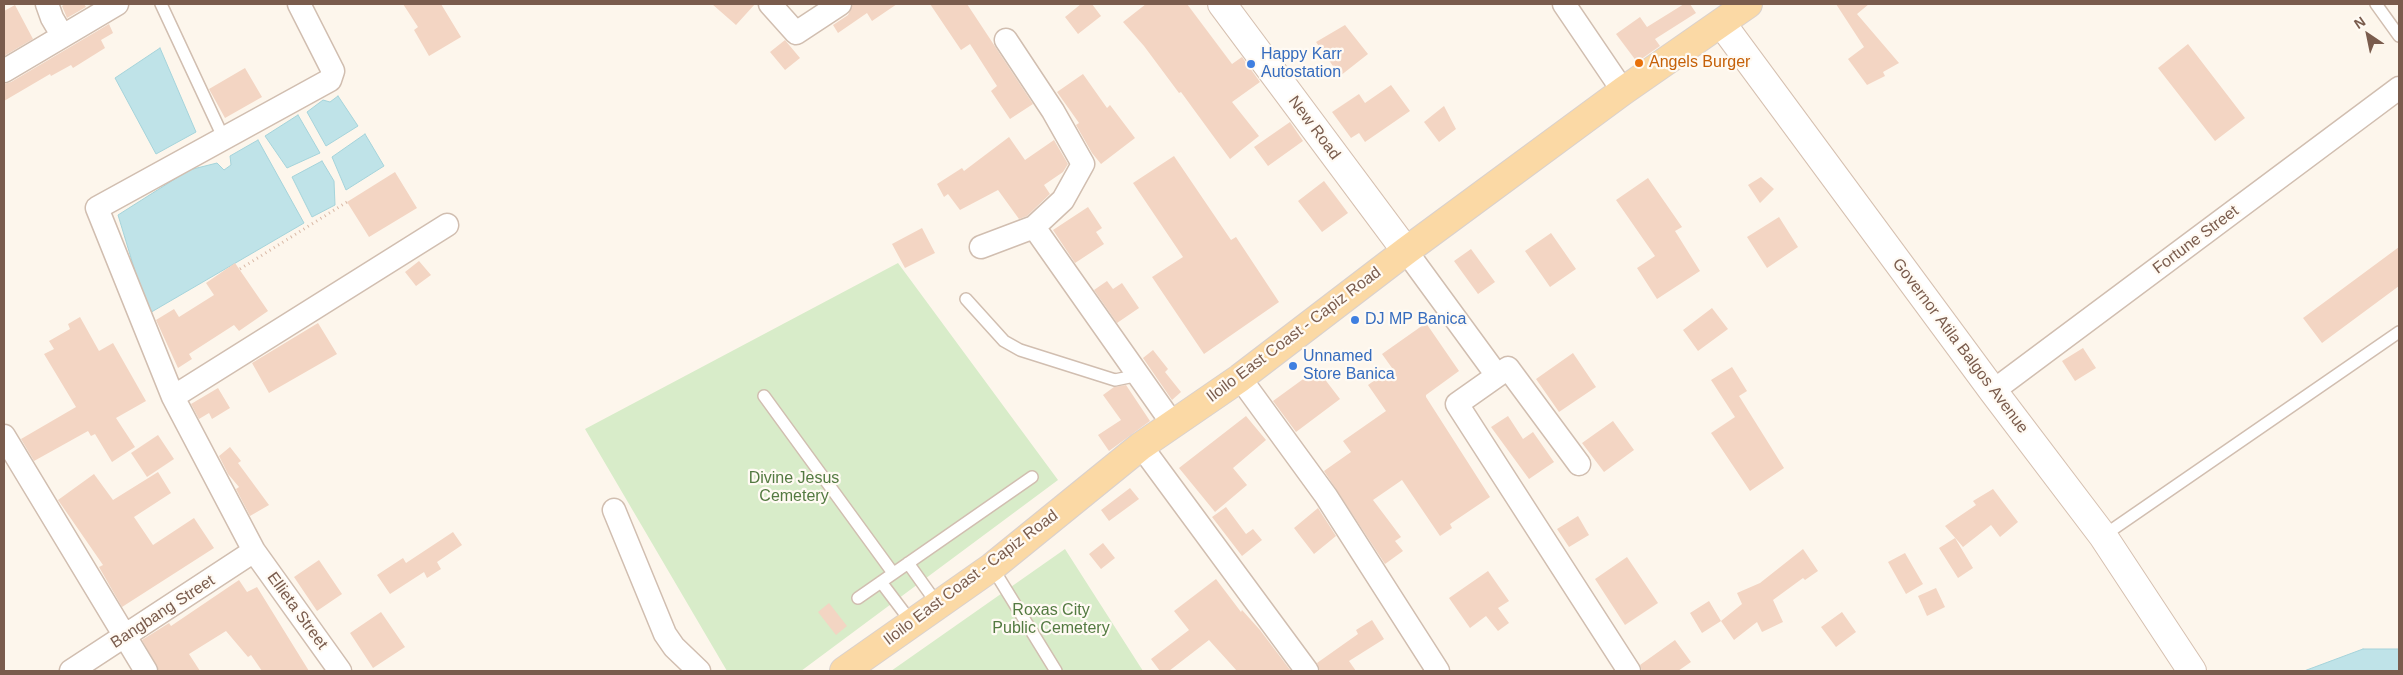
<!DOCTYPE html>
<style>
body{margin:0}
#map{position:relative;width:2403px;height:675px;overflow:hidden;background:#fdf6ec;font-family:Arial,sans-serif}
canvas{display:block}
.frame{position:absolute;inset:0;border:5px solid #7a5c4d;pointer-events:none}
.north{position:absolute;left:2343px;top:10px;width:50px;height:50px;-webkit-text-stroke:4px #fffaf3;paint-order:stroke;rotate:326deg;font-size:14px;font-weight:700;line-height:20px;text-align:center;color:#7a5c4d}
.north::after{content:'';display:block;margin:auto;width:18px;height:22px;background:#7a5c4d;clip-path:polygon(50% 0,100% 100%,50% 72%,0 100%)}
</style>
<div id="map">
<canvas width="2403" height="675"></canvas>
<div class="frame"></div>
<div class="north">N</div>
</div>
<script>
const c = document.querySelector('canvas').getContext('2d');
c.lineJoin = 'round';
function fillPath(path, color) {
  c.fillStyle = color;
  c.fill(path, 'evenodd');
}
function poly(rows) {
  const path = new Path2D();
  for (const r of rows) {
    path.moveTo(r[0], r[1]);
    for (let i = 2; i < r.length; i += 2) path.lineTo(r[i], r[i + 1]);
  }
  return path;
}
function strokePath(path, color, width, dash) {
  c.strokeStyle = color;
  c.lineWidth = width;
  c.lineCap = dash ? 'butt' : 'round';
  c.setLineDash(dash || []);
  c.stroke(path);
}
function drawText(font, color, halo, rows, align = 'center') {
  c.font = font + ' Arial,sans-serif';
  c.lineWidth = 4.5;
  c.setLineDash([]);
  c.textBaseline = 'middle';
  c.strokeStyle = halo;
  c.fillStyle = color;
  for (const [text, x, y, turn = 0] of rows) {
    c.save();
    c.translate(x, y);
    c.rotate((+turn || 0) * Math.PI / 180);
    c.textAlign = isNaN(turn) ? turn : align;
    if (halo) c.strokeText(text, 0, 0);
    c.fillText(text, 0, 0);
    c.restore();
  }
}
const green = poly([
 [898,263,1058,480,801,671,727,671,585,429],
 [1065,549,1143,671,891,671]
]);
const water = poly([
 [160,48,196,132,156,154,115,78,160,48],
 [338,96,358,126,326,146,307,112,323,100,330,102,338,96],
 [298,115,320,153,287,168,265,136,298,115],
 [365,134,384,166,346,190,332,157,365,134],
 [258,140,304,223,148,314,118,215,189,170,217,163,224,170,231,165,230,156,258,140],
 [322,161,334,181,335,205,312,217,292,177,322,161],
 [2363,649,2399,649,2399,671,2304,671,2363,649]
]);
const building = poly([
 [65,4,84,4,86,7,67,18,62,6],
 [403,4,441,4,461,37,429,56,414,30,418,27],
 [712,4,755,4,736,25],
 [853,4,897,4,872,21,867,13,838,33,833,25,848,15],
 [930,4,967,4,1033,104,1010,119,991,91,997,86,970,44,961,50],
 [1081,4,1092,4,1101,16,1078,34,1065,17],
 [1146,4,1187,4,1232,64,1242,57,1260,82,1232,102,1259,136,1230,159,1181,92,1179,93,1144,46,1123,22],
 [1684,4,1690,4,1696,13,1655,39,1660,46,1637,62,1616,34,1640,17,1647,27],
 [1836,4,1869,4,1857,14,1899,63,1883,72,1885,76,1867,85,1848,59,1864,47],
 [15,5,33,39,4,56,4,11],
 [109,24,113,33,101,40,105,48,73,68,71,65,51,76,50,74,4,101,4,84,11,82],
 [1345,25,1368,54,1340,76,1316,42],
 [785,40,800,58,785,70,770,52],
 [2188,44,2245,118,2215,141,2158,68],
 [245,68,262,97,225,118,209,89],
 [1083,74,1107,108,1110,105,1135,138,1101,164,1092,153,1076,125,1079,123,1057,92],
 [1391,85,1410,111,1365,142,1359,133,1351,138,1332,112,1359,94,1365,103],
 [1444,106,1456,129,1439,142,1424,122],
 [1290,122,1303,141,1268,166,1254,147],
 [1009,137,1025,160,1054,140,1068,164,1063,172,1044,185,1050,194,1027,216,1019,219,998,190,960,210,948,194,944,197,937,184,962,168,964,171],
 [1174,156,1231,240,1236,237,1279,302,1204,354,1152,277,1183,257,1133,183],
 [395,172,417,208,369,237,347,202],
 [1761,177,1774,189,1760,203,1748,185],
 [1648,178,1682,227,1675,231,1700,271,1657,299,1637,268,1655,256,1616,200],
 [1324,181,1348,213,1322,232,1298,201],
 [1088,207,1102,228,1096,232,1104,244,1075,263,1053,230],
 [1779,217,1798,247,1767,268,1747,237],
 [922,228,935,253,905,268,892,244],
 [1551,233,1576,269,1550,287,1525,251],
 [2399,247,2399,286,2322,343,2303,318],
 [1471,249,1495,282,1478,294,1454,261],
 [419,261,431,275,416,286,405,272],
 [235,263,268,311,239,331,234,325,189,354,192,359,178,368,156,320,174,309,179,317,214,295,206,283],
 [1107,281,1113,289,1122,283,1139,308,1117,323,1094,290],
 [1712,308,1728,329,1698,351,1683,330],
 [80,317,99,351,113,343,146,401,116,418,135,447,112,462,95,434,91,436,88,431,34,461,21,439,76,407,44,354,54,349,49,341,70,329,68,324],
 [318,323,337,354,269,393,252,363],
 [1426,323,1459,371,1426,395,1426,397,1490,497,1450,524,1452,528,1440,536,1402,480,1373,500,1401,537,1395,541,1403,551,1385,564,1324,471,1351,452,1343,441,1386,411,1368,385,1392,368,1382,354],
 [2083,348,2096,368,2075,381,2062,361],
 [1153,350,1168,369,1165,372,1181,392,1172,400,1143,358],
 [1573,353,1596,387,1559,412,1536,379],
 [1732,367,1747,391,1739,396,1784,468,1750,491,1711,433,1735,417,1711,380],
 [1317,369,1340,399,1296,432,1273,401],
 [1126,385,1150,421,1109,451,1098,435,1121,420,1103,395,1114,387],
 [218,388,230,408,212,419,209,413,199,419,191,404],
 [1246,416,1266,440,1233,468,1247,485,1215,512,1179,468],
 [1508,416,1523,439,1533,432,1554,462,1529,479,1491,427],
 [1613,421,1634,450,1604,472,1582,443],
 [158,435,174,459,147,477,131,453],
 [230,447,241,461,238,463,269,505,250,516,236,489,239,487,228,474,219,456],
 [158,472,171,493,134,517,153,545,194,518,214,548,122,607,99,567,103,565,58,500,94,474,113,500],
 [1130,488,1139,499,1109,521,1101,510],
 [1993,489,2018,522,2000,537,1991,525,1963,547,1945,526,1976,505,1973,501],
 [1226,507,1246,534,1253,529,1262,540,1242,556,1212,517],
 [1318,508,1336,536,1314,554,1294,528],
 [1578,516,1589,535,1569,547,1557,529],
 [453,532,462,545,437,562,441,569,427,578,424,572,390,594,377,575,403,558,406,563],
 [1955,538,1973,568,1958,578,1939,548],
 [1103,543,1115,558,1101,569,1089,554],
 [1803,549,1818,571,1805,580,1803,578,1773,600,1783,622,1762,632,1757,622,1734,640,1721,621,1742,604,1737,593,1760,583],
 [1905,553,1923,584,1906,594,1888,562],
 [1627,557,1658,603,1625,625,1595,579],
 [319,560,342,594,317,611,294,577],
 [1488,571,1509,601,1498,608,1509,623,1498,631,1486,616,1470,628,1449,598],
 [1216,579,1241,612,1242,610,1260,630,1291,671,1237,671,1209,640,1169,671,1160,671,1151,659,1189,630,1174,611],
 [239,580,247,592,257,587,309,671,262,671,251,655,248,657,226,631,189,654,200,671,159,671,142,640,169,623,171,626],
 [1936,588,1945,607,1927,616,1918,596],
 [1709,601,1721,621,1702,633,1690,613],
 [829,603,847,626,836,635,818,612],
 [381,612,405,647,373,668,350,633],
 [1842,612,1856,632,1836,647,1821,627],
 [1372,620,1384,639,1349,661,1356,671,1320,671,1317,663,1358,634,1356,630],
 [1675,640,1691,662,1678,671,1642,671,1640,665]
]);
const path = poly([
 [240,269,347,202]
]);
const lane = poly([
 [161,4,224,139],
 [2376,4,2399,36],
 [966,299,1004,341,1020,350,1115,380,1139,375],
 [764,396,893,573],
 [2103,536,2399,332],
 [908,563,938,605],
 [992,567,1056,671],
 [881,582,912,623],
 [858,598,1032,477]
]);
const street = poly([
 [47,4,52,18,62,35],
 [299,4,333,71,330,80,97,208,173,397,254,551,340,671],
 [770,4,796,33,840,4],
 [1564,4,1623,91],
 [4,71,117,4],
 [1034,227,1172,423],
 [981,247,1034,227,1063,200,1083,164,1053,111,1006,40],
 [1406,251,1496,374],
 [1240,378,1326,496,1438,671],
 [1993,391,2399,88],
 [173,397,447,225],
 [4,436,146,671],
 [1141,446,1307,671],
 [1579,464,1508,368,1457,404,1629,671],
 [614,510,665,634,674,647,699,671],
 [71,671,254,551]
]);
const secondary = poly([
 [1222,4,1406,251],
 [1722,24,1993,391,2103,536,2192,671]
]);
const primary = poly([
 [844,671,992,567,1141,446,1240,378,1406,251,1623,91,1748,4]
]);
const markers = [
 [1639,63,5,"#e8710a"],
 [1251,64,5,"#3f7fe0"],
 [1355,320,5,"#3f7fe0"],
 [1293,366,5,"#3f7fe0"]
];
const shopNames = [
 ["Happy Karr",1261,55],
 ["Autostation",1261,73],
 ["DJ MP Banica",1365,320],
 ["Unnamed",1303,357],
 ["Store Banica",1303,375]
];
const foodNames = [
 ["Angels Burger",1649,63]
];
const streetNames = [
 ["New Road",1314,128,53],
 ["Fortune Street",2196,240,-37],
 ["Iloilo East Coast - Capiz Road",1294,335,-37],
 ["Governor Atila Balgos Avenue",1960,346,53],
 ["Iloilo East Coast - Capiz Road",971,578,-37],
 ["Ellieta Street",297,611,54],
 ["Bangbang Street",163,612,-33]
];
const parkNames = [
 ["Divine Jesus",794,479],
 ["Cemetery",794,497],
 ["Roxas City",1051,611],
 ["Public Cemetery",1051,629]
];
fillPath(green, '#d8ecc9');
fillPath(water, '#bfe3e8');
strokePath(water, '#a5d3da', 1);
fillPath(building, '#f3d5c3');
strokePath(lane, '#d1beb0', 14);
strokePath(street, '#d1beb0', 25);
strokePath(secondary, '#d6c0b0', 30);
strokePath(primary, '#dad1cd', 30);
strokePath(path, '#d9b8a5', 3, [1, 4]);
strokePath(lane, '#fff', 11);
strokePath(street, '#fff', 22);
strokePath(secondary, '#fff', 28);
strokePath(primary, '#fbd9a5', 28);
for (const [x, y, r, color] of markers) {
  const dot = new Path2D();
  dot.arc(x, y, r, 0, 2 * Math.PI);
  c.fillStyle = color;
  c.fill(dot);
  strokePath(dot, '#fffaf3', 2);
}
drawText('16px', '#366cbe', '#fffaf3', shopNames, 'left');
drawText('16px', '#c56008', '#fffaf3', foodNames, 'left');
drawText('16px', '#7a5c4d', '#fffaf3', streetNames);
drawText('16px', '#537a41', '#fffaf3', parkNames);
</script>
